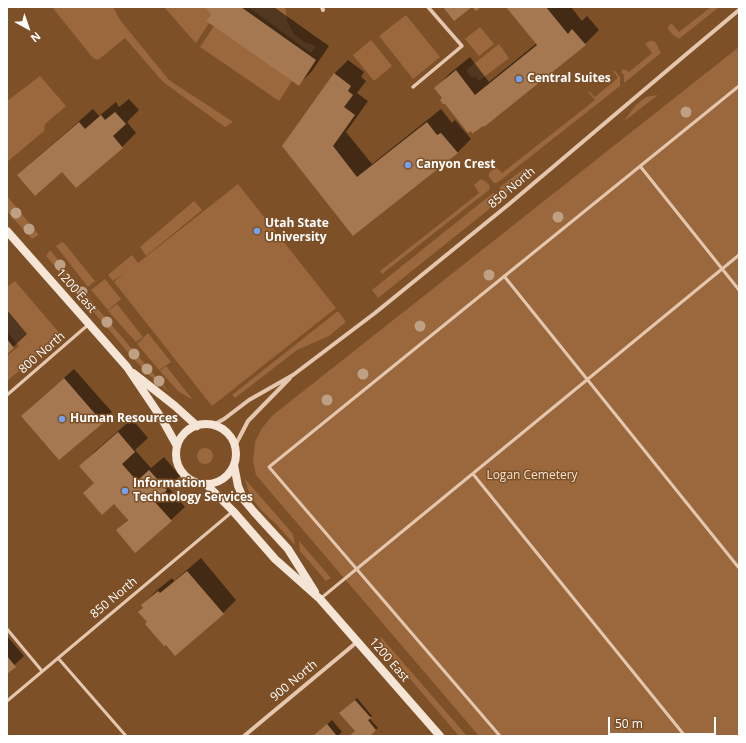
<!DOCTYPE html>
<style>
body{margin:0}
#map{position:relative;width:746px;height:743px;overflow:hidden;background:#7d5028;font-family:"Open Sans",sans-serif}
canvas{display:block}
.frame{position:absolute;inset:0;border:8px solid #fff;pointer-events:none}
.north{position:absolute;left:8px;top:8px;width:40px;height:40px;-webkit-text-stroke:3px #7d5028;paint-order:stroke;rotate:140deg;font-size:11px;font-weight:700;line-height:16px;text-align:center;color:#fff}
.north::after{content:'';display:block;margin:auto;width:14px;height:18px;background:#fff;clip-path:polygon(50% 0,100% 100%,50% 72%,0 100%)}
.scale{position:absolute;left:608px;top:717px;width:108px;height:18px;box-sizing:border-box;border:2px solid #fff;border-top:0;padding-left:5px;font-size:12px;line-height:14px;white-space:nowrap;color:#fff;-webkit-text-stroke:3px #7d5028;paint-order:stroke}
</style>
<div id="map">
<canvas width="746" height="743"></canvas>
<div class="frame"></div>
<div class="north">N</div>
<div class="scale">50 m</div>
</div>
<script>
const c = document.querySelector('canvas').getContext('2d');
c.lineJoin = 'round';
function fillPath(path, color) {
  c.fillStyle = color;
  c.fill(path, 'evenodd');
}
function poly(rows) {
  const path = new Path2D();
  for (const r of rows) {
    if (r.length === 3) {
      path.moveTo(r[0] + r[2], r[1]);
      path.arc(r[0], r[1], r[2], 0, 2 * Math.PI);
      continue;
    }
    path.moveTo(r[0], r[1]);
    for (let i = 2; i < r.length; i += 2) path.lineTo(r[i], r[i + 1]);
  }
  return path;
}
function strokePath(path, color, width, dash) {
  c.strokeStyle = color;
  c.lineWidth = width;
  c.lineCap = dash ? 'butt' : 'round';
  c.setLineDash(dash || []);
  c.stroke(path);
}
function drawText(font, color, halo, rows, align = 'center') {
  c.font = font + ' "Open Sans",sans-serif';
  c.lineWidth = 3;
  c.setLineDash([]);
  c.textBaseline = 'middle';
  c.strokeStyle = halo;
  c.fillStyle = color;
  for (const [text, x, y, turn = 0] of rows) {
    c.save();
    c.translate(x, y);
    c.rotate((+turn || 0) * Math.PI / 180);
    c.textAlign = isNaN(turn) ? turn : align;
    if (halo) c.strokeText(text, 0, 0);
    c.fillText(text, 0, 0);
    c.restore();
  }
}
const green = poly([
 [52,7,113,7,120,20,169,80,233,122,225,127,163,82,125,38,98,60,93,58],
 [164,7,204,7,211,15,207,21,209,23,196,43,193,40],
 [248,7,285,7,287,20,289,26,294,34,304,42,316,46,311,53],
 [711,7,719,7,679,39,673,35,668,29,668,27,669,25,672,24,679,32],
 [406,15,440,57,413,79,379,36],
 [214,26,292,81,279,101,200,47],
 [480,27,494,44,479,56,465,39],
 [371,40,392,66,374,81,353,55],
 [650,41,653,41,656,43,661,53,624,83,624,75,621,72,623,69,626,70,629,72,652,53,645,44,646,43],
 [499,44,509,58,479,81,475,76,472,78,466,70],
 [739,47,739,736,479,736,256,475,253,462,255,442,262,428,273,415],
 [613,71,615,71,620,77,620,86,497,183,494,183,489,177,489,173,496,167,502,173,595,100,589,93,589,91,595,97,618,78],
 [40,76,66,106,45,124,44,131,7,162,7,101],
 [658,95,623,122,636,105,646,97],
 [525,168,528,171,504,195,500,191,500,187],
 [481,179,485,181,490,186,489,190,382,274,380,271,479,193,474,185],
 [238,184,336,308,212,406,114,282,124,273,113,281,108,275,132,255,138,263],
 [493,193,495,194,499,198,488,210,378,298,372,290],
 [7,196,39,235,32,239,11,216,7,211],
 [194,201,202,210,146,256,140,247],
 [62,242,64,243,95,281,88,287,56,246],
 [50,250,97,308,170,393,149,375,132,357,46,256],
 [105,279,121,299,108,310,91,290],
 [15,281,61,335,7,381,7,356,19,346,7,332,7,287],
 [117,304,143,337,136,342,108,311],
 [338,311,346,322,329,336,297,350,235,398,232,395],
 [148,333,171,362,159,370,137,344],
 [166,366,193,400,178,391,160,371],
 [205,456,8],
 [245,479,293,534,295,545,276,524,262,511,253,500,248,490],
 [299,541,331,578,326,581,300,551],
 [380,636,467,736,459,736,382,646]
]);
const shadow = poly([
 [206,7,274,7,329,46,312,71,299,84,212,15],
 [507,7,571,7,582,21,587,16,599,30,585,44,484,125,446,103,443,98,436,88,449,74,470,57,489,82,537,43],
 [348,60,364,72,361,77,366,81,357,93,368,101,346,132,372,164,441,109,452,123,455,120,471,139,457,153,354,235,283,146,334,74],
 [129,99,139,110,127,122,136,133,122,147,76,187,62,171,18,175,32,162,93,109,99,116,116,102,119,107],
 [7,310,27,334,7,353],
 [74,369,112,412,103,422,59,459,22,416,31,407],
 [132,419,148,438,135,450,151,468,164,457,180,476,168,487,185,507,171,520,117,530,128,519,81,466,94,452],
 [201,558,236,600,223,613,148,622,144,607,142,605,156,591,172,578,174,581],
 [7,636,24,656,7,672],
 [357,698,372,716,369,718,378,728,368,736,351,736,356,731,341,713],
 [332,720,342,732,338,736,314,736]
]);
const building = poly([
 [204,7,241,7,316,60,299,86,206,21,211,15],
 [443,7,481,7,476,11,472,7,454,21],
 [506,7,546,7,568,34,572,29,586,45,484,127,483,126,472,134,471,131,468,133,445,104,443,104,440,100,442,98,434,88,456,70,475,95,537,45],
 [334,73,351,86,348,91,353,95,344,107,355,115,333,146,357,177,427,122,437,135,441,133,458,153,353,236,282,146],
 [115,112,126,124,113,136,123,148,76,188,62,172,35,196,17,175,79,122,85,129,101,115,105,120],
 [7,339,14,348,7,354],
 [64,378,103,423,59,460,21,416],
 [118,432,135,452,122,464,137,481,149,470,167,490,154,501,172,521,135,553,116,530,128,520,114,504,102,515,83,493,94,483,79,466],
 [187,571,224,614,175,656,166,645,164,646,145,624,147,622,138,612,143,608,141,605,158,591,160,593],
 [7,656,16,667,7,674],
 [355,700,371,718,368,720,376,730,370,736,349,736,355,731,339,713],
 [327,724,337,736,313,736]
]);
const service = poly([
 [640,166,739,290],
 [504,276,739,568],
 [7,395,89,324],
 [473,474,685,736],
 [320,599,739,255],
 [7,629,42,671],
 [58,658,126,736],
 [7,701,232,512],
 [500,736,269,467,739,86]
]);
const pedestrian = poly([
 [413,87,462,46,428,7]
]);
const minor = poly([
 [322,7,323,10],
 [213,425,224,419,249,400,293,375,375,313,508,205,683,57,739,10],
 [235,446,248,421,290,378],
 [244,736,357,642]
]);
const secondary = poly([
 [7,231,127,367,162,419,177,446],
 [133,373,175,406,197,426],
 [206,454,30],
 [234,465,238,486,244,500,254,512,288,549,315,592],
 [206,484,233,511,275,559,320,599,440,736]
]);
const trees = [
 [686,112],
 [16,213],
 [558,217],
 [29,229],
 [60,265],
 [489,275],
 [82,292],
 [107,322],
 [420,326],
 [134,354],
 [147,369],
 [363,374],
 [159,381],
 [327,400]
];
const markers = [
 [519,79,4,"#74a1ec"],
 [408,165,4,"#74a1ec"],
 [257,231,4,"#74a1ec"],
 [62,419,4,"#74a1ec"],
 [125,491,4,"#74a1ec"]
];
const poiNames = [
 ["Central Suites",527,79],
 ["Canyon Crest",416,165],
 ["Utah State",265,224],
 ["University",265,238],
 ["Human Resources",70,419],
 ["Information",133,484],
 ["Technology Services",133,498]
];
const streetNames = [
 ["850 North",512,188,-40],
 ["1200 East",76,291,49],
 ["800 North",42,353,-41],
 ["850 North",114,598,-40],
 ["1200 East",389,660,49],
 ["900 North",294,681,-40]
];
const parkNames = [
 ["Logan Cemetery",532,476]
];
fillPath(green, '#9a683c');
fillPath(shadow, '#0007');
fillPath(building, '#a57851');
strokePath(service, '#e4c7ae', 3);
strokePath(pedestrian, '#e4c7ae', 3.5);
strokePath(minor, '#e4c7ae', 4);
strokePath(secondary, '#f5e5d6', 8);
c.fillStyle = '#bea084';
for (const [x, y] of trees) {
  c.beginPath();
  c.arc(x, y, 5.5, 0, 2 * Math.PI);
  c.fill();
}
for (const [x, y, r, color] of markers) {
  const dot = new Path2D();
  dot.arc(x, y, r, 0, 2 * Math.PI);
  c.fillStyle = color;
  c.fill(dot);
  strokePath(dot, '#7d5028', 1.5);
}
drawText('bold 12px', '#fff', '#7d5028', poiNames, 'left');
drawText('12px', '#fff', '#7d5028', streetNames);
drawText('12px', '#f4e1d0', '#7d5028', parkNames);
</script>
